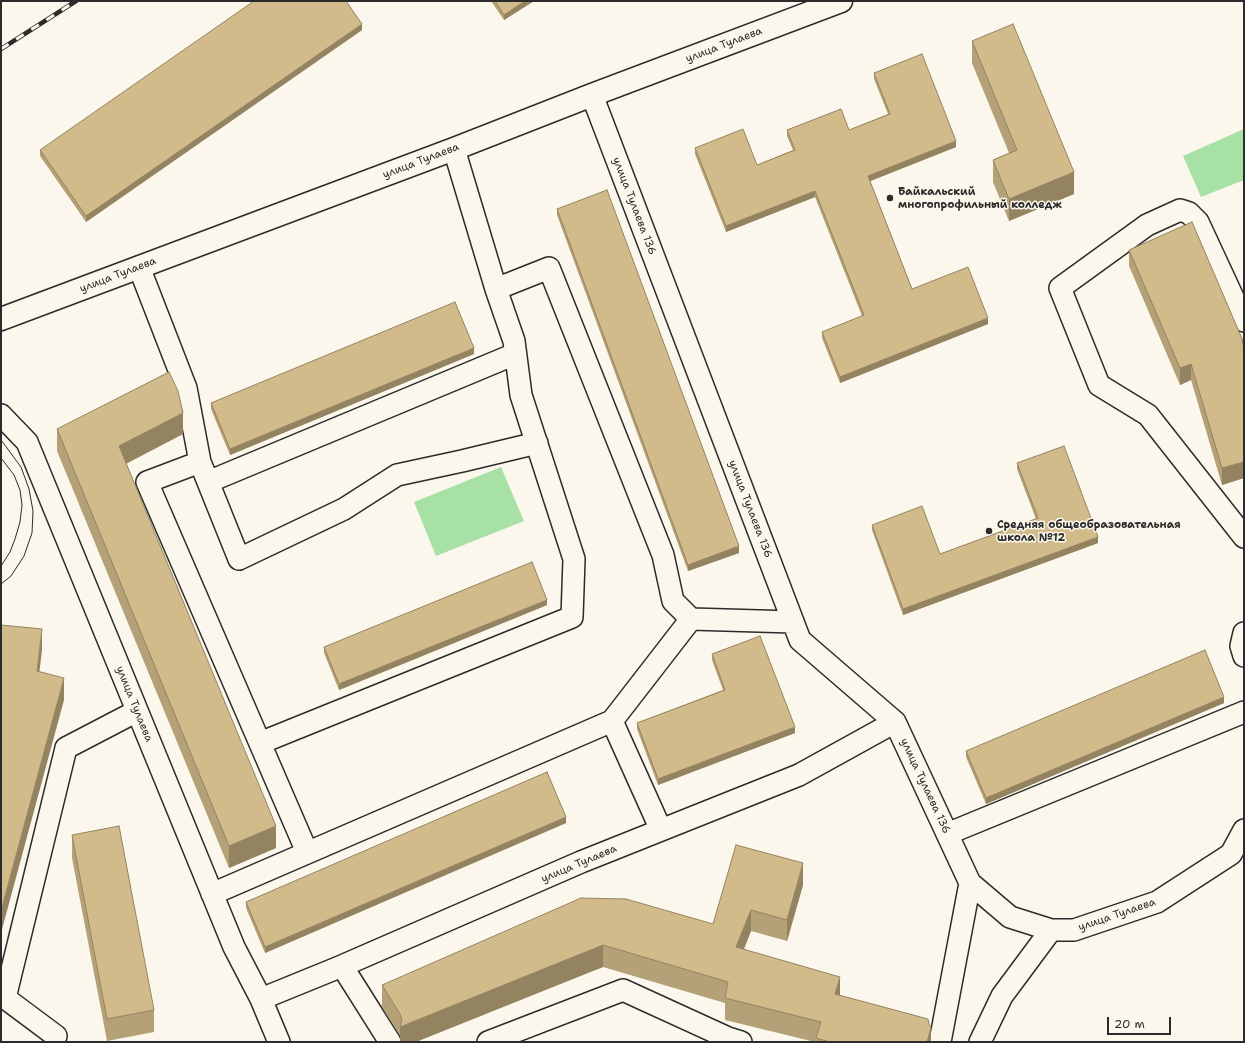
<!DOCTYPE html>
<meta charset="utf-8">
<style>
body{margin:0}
#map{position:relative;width:1245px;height:1043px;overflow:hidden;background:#fbf7ec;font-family:"Shantell Sans",sans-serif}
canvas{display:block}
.frame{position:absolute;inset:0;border:2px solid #2b2b2b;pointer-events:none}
.scale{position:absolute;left:1107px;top:1017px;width:64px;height:18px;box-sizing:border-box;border:2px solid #2b2b2b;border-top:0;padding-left:5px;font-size:12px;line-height:14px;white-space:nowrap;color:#2b2b2b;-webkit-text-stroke:3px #fbf7ec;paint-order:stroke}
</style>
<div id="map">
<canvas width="1245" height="1043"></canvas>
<div class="frame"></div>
<div class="scale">20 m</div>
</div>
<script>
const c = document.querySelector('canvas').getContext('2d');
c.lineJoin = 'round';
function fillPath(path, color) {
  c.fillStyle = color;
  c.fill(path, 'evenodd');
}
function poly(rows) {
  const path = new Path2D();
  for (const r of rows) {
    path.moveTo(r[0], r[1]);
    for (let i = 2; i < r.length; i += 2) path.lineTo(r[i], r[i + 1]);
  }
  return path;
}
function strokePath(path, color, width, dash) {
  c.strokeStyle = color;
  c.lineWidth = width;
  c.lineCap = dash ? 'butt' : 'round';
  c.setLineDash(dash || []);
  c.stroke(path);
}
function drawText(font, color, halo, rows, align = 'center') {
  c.font = font + ' "Shantell Sans",sans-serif';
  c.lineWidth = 3;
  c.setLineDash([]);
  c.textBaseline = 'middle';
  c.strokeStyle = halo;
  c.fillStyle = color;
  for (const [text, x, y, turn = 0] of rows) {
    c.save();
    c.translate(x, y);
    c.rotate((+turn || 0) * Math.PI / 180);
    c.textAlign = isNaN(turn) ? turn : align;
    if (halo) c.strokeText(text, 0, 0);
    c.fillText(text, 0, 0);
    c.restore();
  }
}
const green = poly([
 [1244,129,1244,180,1201,197,1183,156],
 [501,467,524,521,436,556,414,502]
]);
const minor = poly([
 [592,95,800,640,895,722,970,883,1010,917,1051,930,1074,930,1157,902,1231,854,1244,830],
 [139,267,186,388,200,462,239,559,344,509,397,475,462,461,537,443],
 [496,289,549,268,663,555,673,601,691,619,793,622],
 [1244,321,1198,222,1189,213,1180,210,1147,225,1060,288,1099,385,1148,415,1244,537],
 [1,415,27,442,234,947,261,999,279,1042],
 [200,462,147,482,307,852],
 [208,482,515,354],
 [1244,633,1241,646,1244,656],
 [612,721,661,830],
 [260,743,572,617,574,559,521,395,514,341,496,289,454,149],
 [947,834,1244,712],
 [212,894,612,721,691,619],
 [342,966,390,1042],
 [1,997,5,998,56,1036],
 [5,998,66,748,137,711],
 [261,999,342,966,581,862,799,775,895,722],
 [488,1042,623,990,728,1038,741,1042],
 [940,1042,970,883],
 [980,1042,1002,996,1051,930]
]);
const major = poly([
 [1,319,454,149,592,95,841,1]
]);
const tram = poly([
 [1,440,21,467,29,489,33,511,32,533,24,556,11,576,1,584],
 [1,458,14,475,20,490,22,505,20,522,15,539,10,552,1,566]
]);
const rail = poly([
 [1,49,76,1]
]);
const wall = poly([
 [491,1,534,1,504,20],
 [362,30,86,222,40,156,40,150],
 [972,41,1074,194,1009,221,993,182,993,160,1009,153,972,63],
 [874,73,956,147,870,181,912,289,988,324,840,383,822,338,822,332,862,316,815,197,726,232,695,154,695,148,757,165,793,150,787,136,787,130,849,130,888,114,874,79],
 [557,209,739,553,688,571,557,215],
 [1129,250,1243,346,1244,348,1244,478,1222,485,1191,380,1180,385,1129,266],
 [474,354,230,455,211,409,211,403],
 [57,429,183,434,126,464,276,848,229,868,57,451],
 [1017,463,1098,543,903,615,872,530,872,525,940,554,1036,519,1017,469],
 [547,605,339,690,324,653,324,647],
 [712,654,795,733,658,785,637,729,637,723,723,690,712,660],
 [1224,703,986,804,966,757,966,751],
 [566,823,265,953,246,908,246,902],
 [72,835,154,1010,154,1032,107,1041,72,858],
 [803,885,787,941,751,931,744,949,840,995,931,1042,815,1042,725,1020,725,1003,603,967,400,1042,400,1036,382,1007,382,985,713,924]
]);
const shadedWall = poly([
 [525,1,534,1,504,20,504,15],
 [362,24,362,30,86,222,86,216],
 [956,141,956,147,868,182,868,176],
 [1074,172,1074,194,1009,221,1009,199],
 [815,191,815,197,726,232,726,226],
 [988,318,988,324,840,383,840,377],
 [474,348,474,354,230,455,230,449],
 [1191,364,1191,380,1180,385,1180,368],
 [183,413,183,434,119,467,119,446],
 [1244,462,1244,478,1222,485,1222,468],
 [1098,537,1098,543,903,615,903,609],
 [739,546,739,553,688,571,688,565],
 [547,600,547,605,339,690,339,684],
 [42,629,42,650,37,692,37,671],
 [64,678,64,700,1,933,1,911],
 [1224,697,1224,703,986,804,986,798],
 [795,727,795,733,658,785,658,779],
 [566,817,566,823,265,953,265,947],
 [276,826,276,848,229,868,229,846],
 [803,863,803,885,787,941,787,920],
 [751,910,751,931,736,969,736,947],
 [603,945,603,967,416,1042,400,1042,400,1027],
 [840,977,840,998,835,994],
 [931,1028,931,1042,927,1042]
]);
const building = poly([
 [254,1,346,1,362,24,86,216,40,150,254,1],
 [495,1,525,1,504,15,495,1],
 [1013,24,1074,172,1009,199,993,160,1017,150,972,41,1013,24],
 [922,54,956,141,868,176,912,289,968,267,988,318,840,377,822,332,864,315,815,191,726,226,695,148,743,129,757,165,795,150,787,130,841,109,849,130,890,114,874,73,922,54],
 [607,190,739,546,688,565,557,209,607,190],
 [1192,222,1243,341,1242,341,1244,348,1244,462,1222,468,1191,364,1180,368,1129,250,1192,222],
 [455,302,474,348,230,449,211,403,455,302],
 [169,372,178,391,183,413,119,446,276,826,229,846,57,429,169,372],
 [1064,446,1098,537,903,609,872,525,922,506,940,554,1038,518,1017,463,1064,446],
 [532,562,547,600,339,684,324,647,532,562],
 [1,625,42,629,37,671,64,678,1,911,1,625],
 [760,636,795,727,658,779,637,723,725,690,712,654,760,636],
 [1205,650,1224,697,986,798,966,751,1205,650],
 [547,772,566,817,265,947,246,902,547,772],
 [119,826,154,1010,107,1019,72,835,119,826],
 [736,845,803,863,787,920,751,910,736,947,840,977,835,994,928,1019,929,1024,931,1028,927,1042,830,1042,816,1038,821,1022,725,998,728,982,603,945,400,1027,402,1020,400,1014,382,985,581,898,626,899,713,924,736,845]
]);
const markers = [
 [890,198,4,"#2b2b2b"],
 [989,531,4,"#2b2b2b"]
];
const streetNames = [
 ["улица Тулаева",724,45,-21],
 ["улица Тулаева",421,161,-21],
 ["улица Тулаева 136",634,206,69],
 ["улица Тулаева",118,275,-21],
 ["улица Тулаева 136",750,509,69],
 ["улица Тулаева",134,704,68],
 ["улица Тулаева 136",925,786,65],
 ["улица Тулаева",579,864,-23],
 ["улица Тулаева",1117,915,-19]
];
const poiNames = [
 ["Байкальский",898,192],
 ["многопрофильный колледж",898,205],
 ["Средняя общеобразовательная",997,525],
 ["школа №12",997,538]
];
fillPath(green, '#a8e1a5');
strokePath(minor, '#2b2b2b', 24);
strokePath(major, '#2b2b2b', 25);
strokePath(minor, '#fbf7ec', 21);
strokePath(major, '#fbf7ec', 22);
strokePath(tram, '#2b2b2b', 1);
strokePath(rail, '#2b2b2b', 4.5);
strokePath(rail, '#fbf7ec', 3, [9]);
fillPath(wall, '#b5a177');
fillPath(shadedWall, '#938361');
fillPath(building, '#d2bb8a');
strokePath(building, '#938361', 1);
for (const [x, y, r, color] of markers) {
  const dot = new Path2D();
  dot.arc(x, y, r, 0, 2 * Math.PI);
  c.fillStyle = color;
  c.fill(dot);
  strokePath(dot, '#fbf7ec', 1.5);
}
drawText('11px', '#2b2b2b', '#fbf7ec', streetNames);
drawText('bold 11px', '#2b2b2b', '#fbf7ec', poiNames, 'left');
</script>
